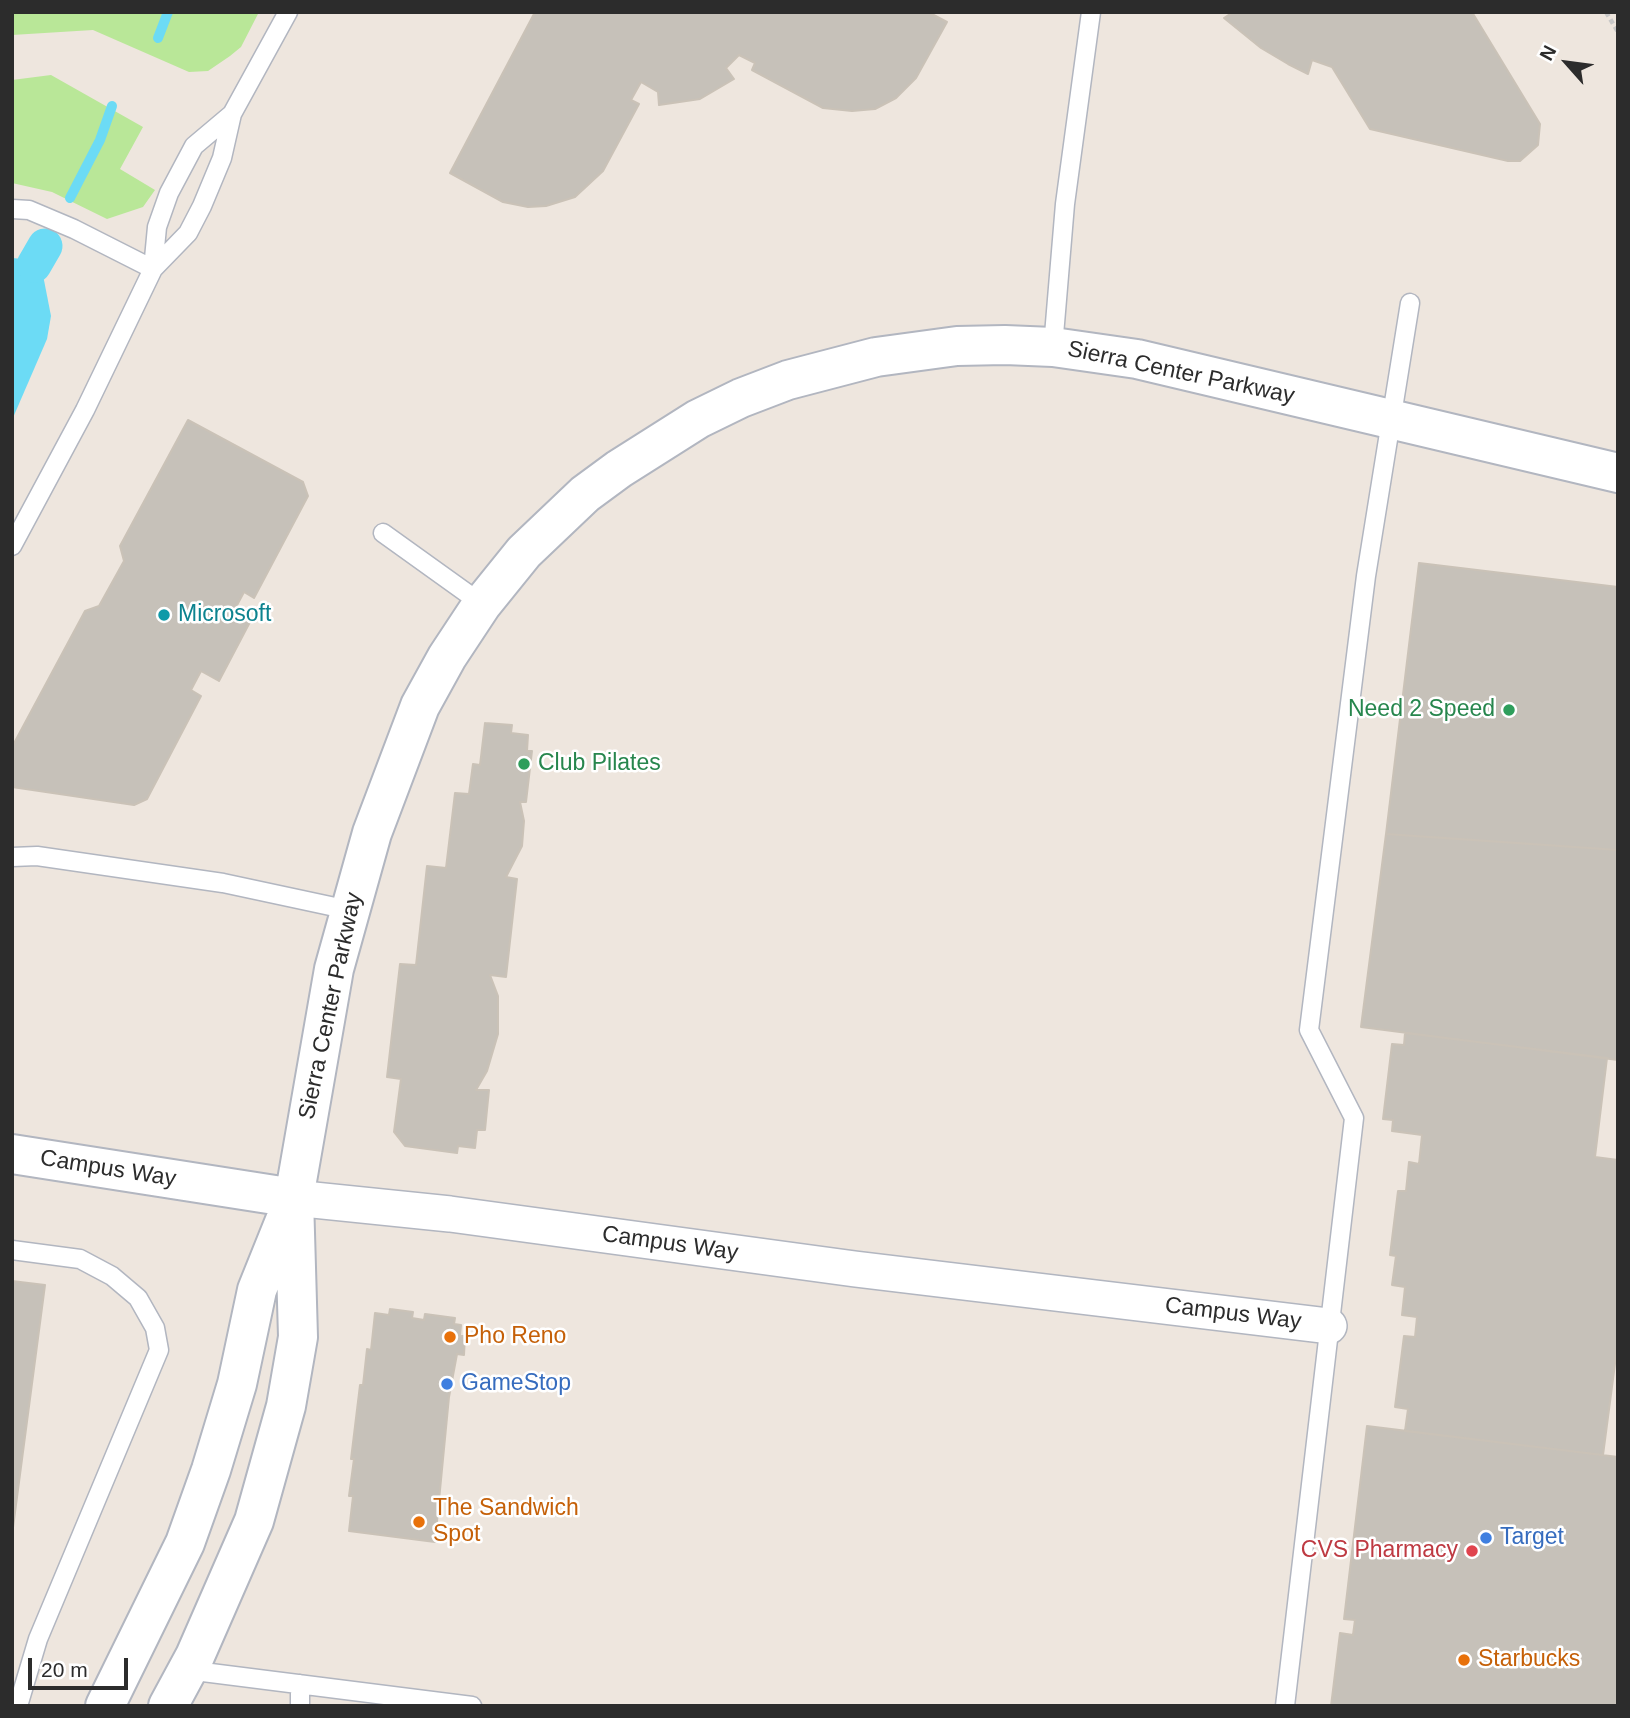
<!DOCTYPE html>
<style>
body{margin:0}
#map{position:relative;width:1630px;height:1718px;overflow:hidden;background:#eee6de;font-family:Helvetica,sans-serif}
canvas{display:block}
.frame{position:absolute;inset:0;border:14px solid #2c2c2c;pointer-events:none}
.north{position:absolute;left:1532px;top:28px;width:70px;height:70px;-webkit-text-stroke:5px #fff;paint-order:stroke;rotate:298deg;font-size:19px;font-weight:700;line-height:28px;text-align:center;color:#2c2c2c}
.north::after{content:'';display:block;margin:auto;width:24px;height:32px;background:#2c2c2c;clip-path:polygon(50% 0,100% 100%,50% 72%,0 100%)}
.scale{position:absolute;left:28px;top:1658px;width:100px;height:32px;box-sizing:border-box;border:4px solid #2c2c2c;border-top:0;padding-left:9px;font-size:21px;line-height:24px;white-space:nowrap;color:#2c2c2c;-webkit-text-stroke:5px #fff;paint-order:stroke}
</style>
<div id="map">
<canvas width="1630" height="1718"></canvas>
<div class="frame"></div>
<div class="north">N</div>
<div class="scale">20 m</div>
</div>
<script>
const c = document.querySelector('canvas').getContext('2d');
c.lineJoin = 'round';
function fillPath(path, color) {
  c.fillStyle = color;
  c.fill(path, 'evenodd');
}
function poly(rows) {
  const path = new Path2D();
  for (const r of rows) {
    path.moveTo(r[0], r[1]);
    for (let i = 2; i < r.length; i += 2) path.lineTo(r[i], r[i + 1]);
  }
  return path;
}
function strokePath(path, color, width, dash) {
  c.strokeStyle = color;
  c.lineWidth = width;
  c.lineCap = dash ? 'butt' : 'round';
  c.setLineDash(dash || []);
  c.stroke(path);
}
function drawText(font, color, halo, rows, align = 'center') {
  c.font = font + ' Helvetica,sans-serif';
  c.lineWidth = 5;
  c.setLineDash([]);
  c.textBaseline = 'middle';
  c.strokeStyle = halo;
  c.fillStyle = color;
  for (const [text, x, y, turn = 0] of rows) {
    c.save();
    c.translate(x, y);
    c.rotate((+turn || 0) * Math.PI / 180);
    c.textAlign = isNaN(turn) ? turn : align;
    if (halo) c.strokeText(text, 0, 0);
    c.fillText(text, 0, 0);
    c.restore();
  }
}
const green = poly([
 [12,12,259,12,241,47,230,56,208,71,189,72,93,30,12,35],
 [51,75,143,127,120,169,155,190,143,207,107,219,52,192,12,183,12,80]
]);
const water = poly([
 [12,258,23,259,42,270,51,316,47,339,12,420]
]);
const stream = poly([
 [158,38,168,12],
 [70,198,100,140,112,106]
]);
const canal = poly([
 [34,265,45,246]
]);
const building = poly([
 [535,12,928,12,947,22,916,78,896,98,875,109,852,111,823,108,752,70,755,63,739,55,726,68,734,79,700,99,659,105,658,92,641,82,631,100,639,104,603,171,575,197,546,206,528,207,503,202,450,173,535,12],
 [1233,12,1472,12,1540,124,1538,145,1520,161,1508,161,1370,129,1332,67,1312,60,1308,74,1288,64,1261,48,1224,18,1233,12],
 [188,420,303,482,308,496,254,598,244,592,235,609,251,618,250,622,219,681,201,671,191,690,201,696,147,799,134,805,12,787,12,747,85,611,99,606,124,561,120,546,188,420],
 [1419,563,1618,587,1618,850,1386,834,1419,563],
 [485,723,512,725,511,733,528,735,527,751,532,751,526,802,520,802,524,821,522,846,506,877,517,879,506,977,490,975,498,996,498,1034,487,1071,476,1090,489,1090,485,1130,477,1130,475,1148,458,1146,457,1153,405,1146,394,1132,401,1079,387,1077,400,964,416,965,427,866,446,868,455,793,469,794,473,764,480,765,485,723],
 [1386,834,1618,850,1618,1060,1361,1027,1386,834],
 [1405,1033,1607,1058,1595,1157,1618,1160,1618,1341,1603,1455,1405,1431,1408,1409,1395,1407,1404,1336,1415,1337,1417,1317,1402,1315,1405,1287,1392,1285,1396,1256,1390,1255,1398,1191,1406,1191,1409,1162,1419,1164,1422,1135,1392,1131,1393,1120,1383,1119,1392,1044,1404,1045,1405,1033],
 [12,1281,45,1285,12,1535,12,1281],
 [390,1309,413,1312,412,1318,424,1320,425,1314,455,1318,454,1324,461,1325,460,1336,465,1336,464,1355,457,1354,449,1397,435,1542,349,1531,353,1496,349,1496,354,1459,351,1459,360,1385,363,1385,367,1349,371,1350,375,1313,389,1315,390,1309],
 [1367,1426,1618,1457,1618,1706,1331,1706,1340,1633,1353,1635,1355,1620,1344,1619,1367,1426]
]);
const path = poly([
 [1606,12,1618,32]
]);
const service = poly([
 [232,114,288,12],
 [12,209,29,210,74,229,153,269],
 [1053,347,1065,204,1091,12],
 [383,533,482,604],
 [12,546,85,410,153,269,188,233,202,206,222,158,232,114,194,146,169,193,157,227,153,269],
 [12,857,37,856,223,883,349,910],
 [12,1250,80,1259,112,1276,138,1298,155,1328,159,1350,38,1639,18,1706],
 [187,1670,472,1706],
 [300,1706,300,1684],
 [1285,1706,1354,1118,1309,1030,1366,576,1410,303]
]);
const minor = poly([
 [294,1198,450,1214,855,1269,1329,1326]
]);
const tertiary = poly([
 [12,1154,294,1198],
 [105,1706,185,1543,211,1470,237,1384,257,1290,288,1213],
 [168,1706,195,1656,254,1521,286,1406,298,1337,294,1198,334,969,372,833,420,706,447,657,482,604,524,552,585,494,619,469,698,419,741,398,788,380,876,357,957,346,1005,345,1053,347,1137,359,1618,473]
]);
const markers = [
 [164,615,7,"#0f9aa8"],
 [1509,710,7,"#2e9e5b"],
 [524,764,7,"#2e9e5b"],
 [450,1337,7,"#e8710a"],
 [447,1384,7,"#3f7fe0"],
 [419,1522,7,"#e8710a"],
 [1486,1538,7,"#3f7fe0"],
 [1472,1551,7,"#e0444e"],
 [1464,1660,7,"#e8710a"]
];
const streetNames = [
 ["Sierra Center Parkway",1181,373,12],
 ["Sierra Center Parkway",331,1006,-78],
 ["Campus Way",108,1169,9],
 ["Campus Way",670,1244,8],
 ["Campus Way",1233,1314,7]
];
const cultureNames = [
 ["Microsoft",178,615]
];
const leisureNames = [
 ["Need 2 Speed",1495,710],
 ["Club Pilates",538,764,"left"]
];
const foodNames = [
 ["Pho Reno",464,1337],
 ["The Sandwich",433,1509],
 ["Spot",433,1535],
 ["Starbucks",1478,1660]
];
const shopNames = [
 ["GameStop",461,1384],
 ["Target",1500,1538]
];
const healthNames = [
 ["CVS Pharmacy",1458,1551]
];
fillPath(green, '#b9e798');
fillPath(water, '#6cdbf5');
strokePath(stream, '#6cdbf5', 10);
strokePath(canal, '#6cdbf5', 35);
fillPath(building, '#c6c1b9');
strokePath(building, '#cac2b7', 2);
strokePath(service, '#b2b6c0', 21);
strokePath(minor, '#b2b6c0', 38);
strokePath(tertiary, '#b2b6c0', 42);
strokePath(path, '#c8c8c8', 4.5, [5, 3.5]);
strokePath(service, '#fff', 18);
strokePath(minor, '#fff', 35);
strokePath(tertiary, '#fff', 38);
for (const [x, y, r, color] of markers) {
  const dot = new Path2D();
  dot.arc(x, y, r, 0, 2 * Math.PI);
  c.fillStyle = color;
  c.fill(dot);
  strokePath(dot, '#fff', 2.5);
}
drawText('23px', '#2c2c2c', '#fff', streetNames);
drawText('23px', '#0d838f', '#fff', cultureNames, 'left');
drawText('23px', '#27864d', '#fff', leisureNames, 'right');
drawText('23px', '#c56008', '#fff', foodNames, 'left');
drawText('23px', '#366cbe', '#fff', shopNames, 'left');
drawText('23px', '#be3a42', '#fff', healthNames, 'right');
</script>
